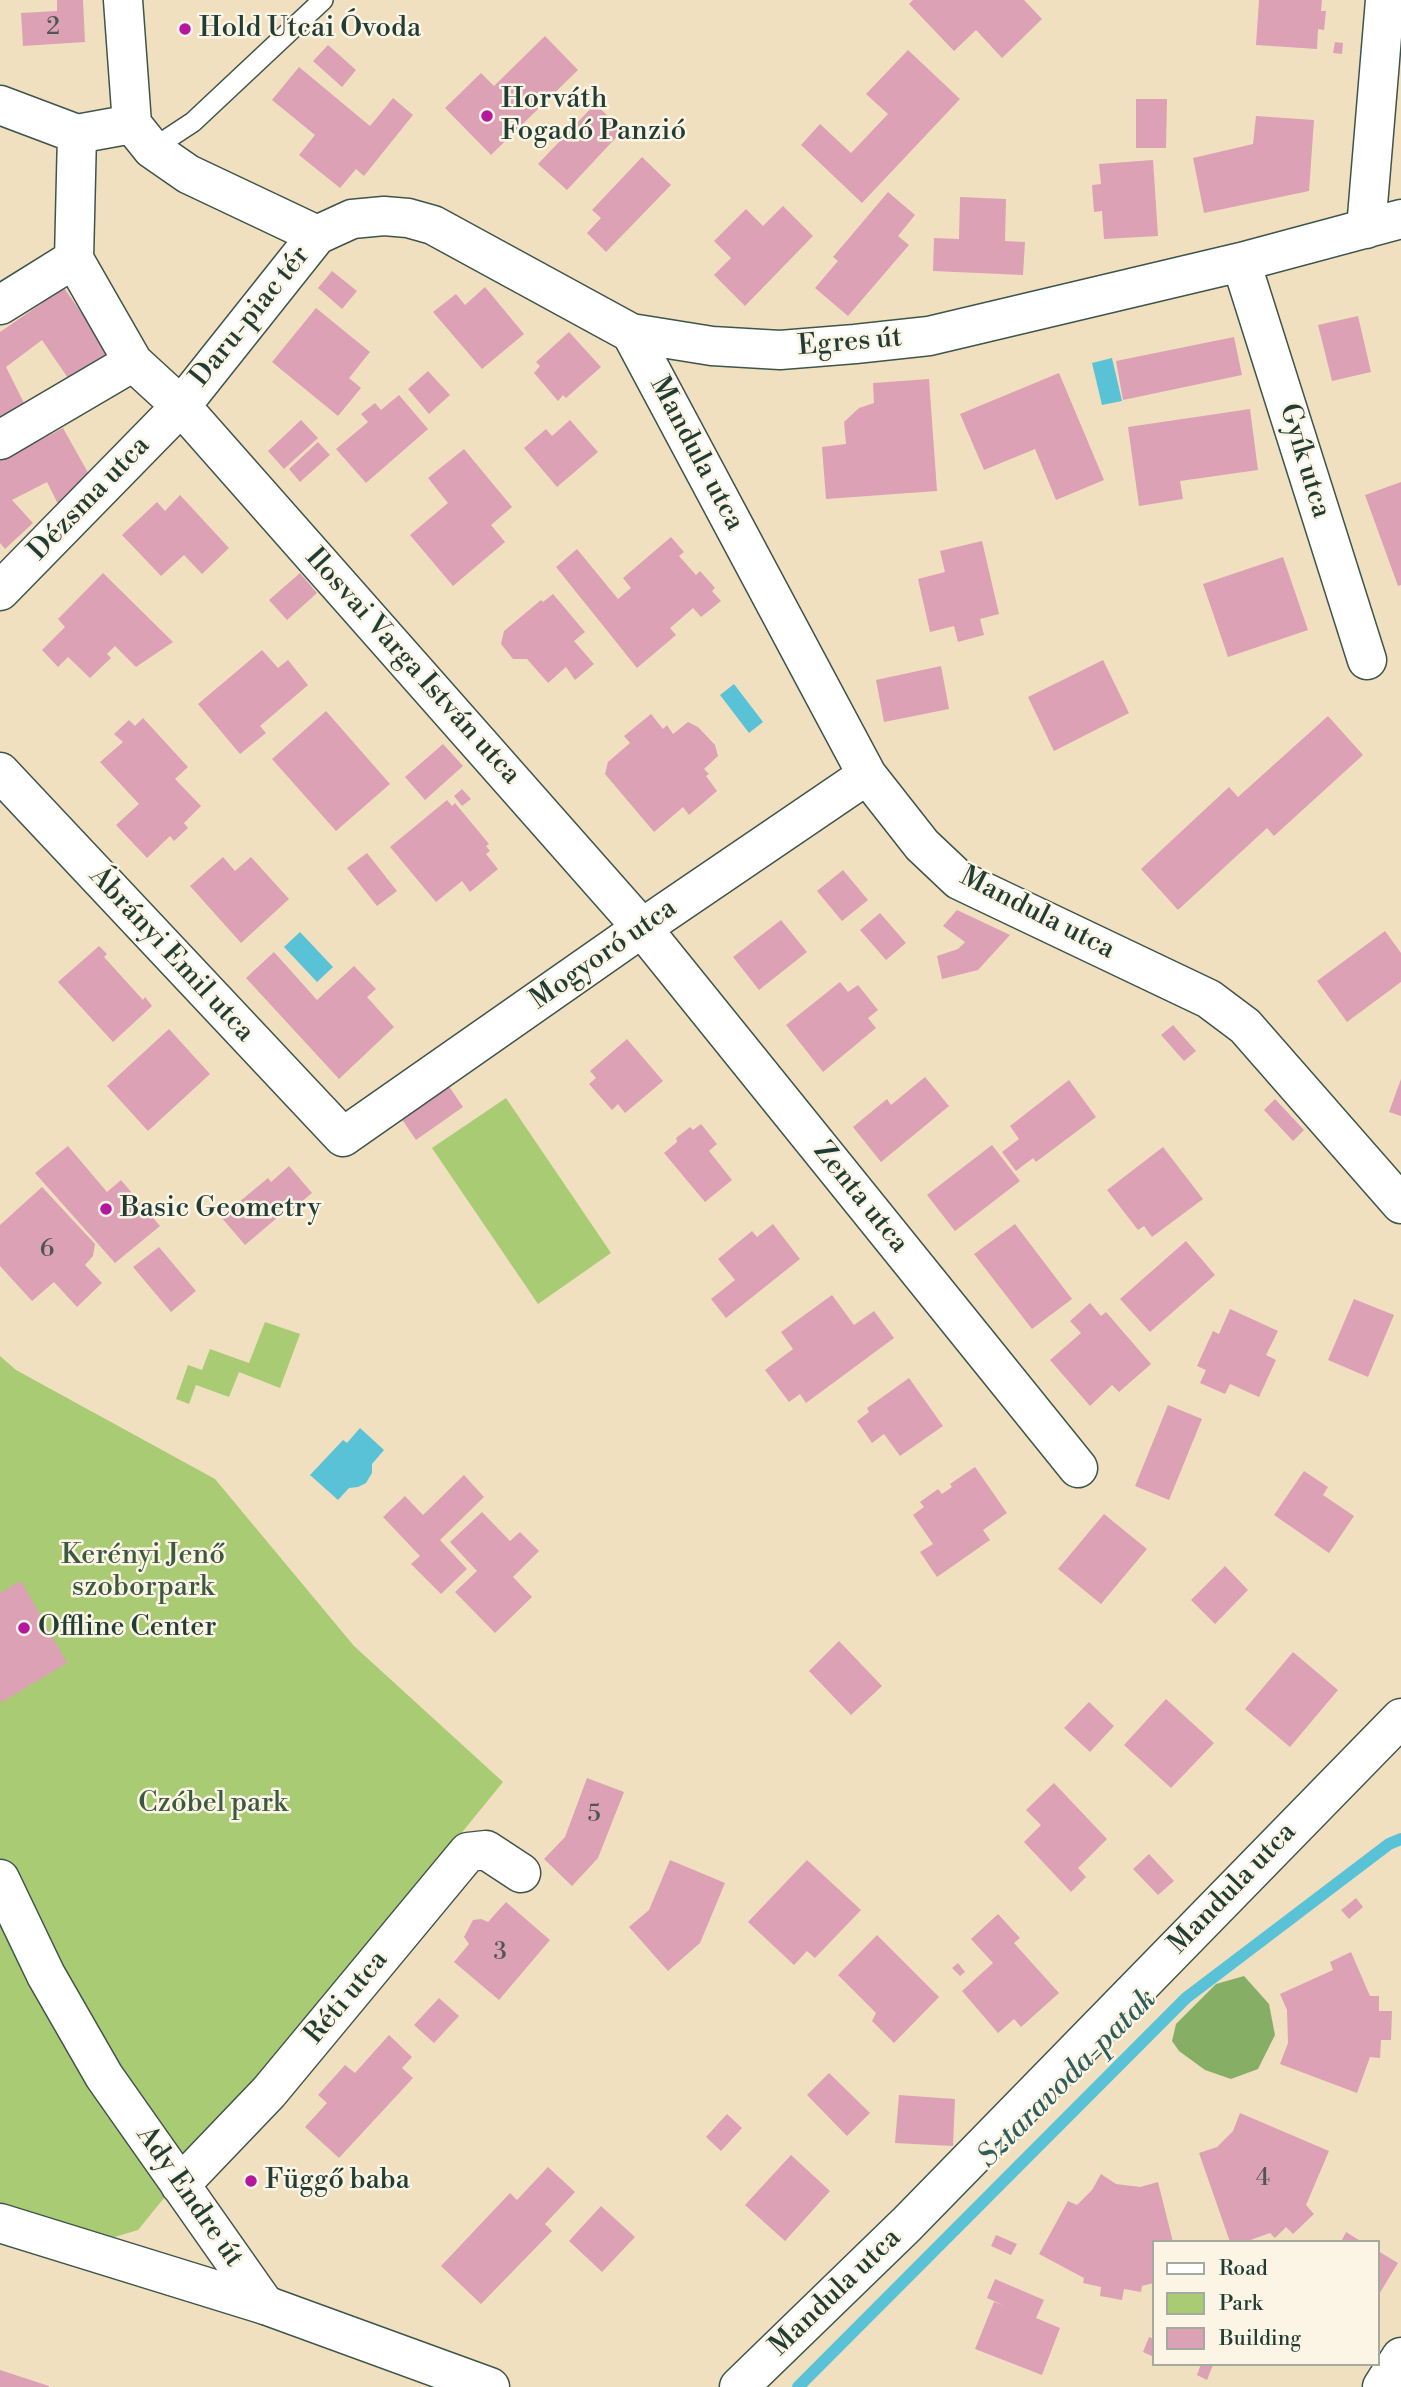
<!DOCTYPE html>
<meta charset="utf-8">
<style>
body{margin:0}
#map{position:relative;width:1401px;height:2387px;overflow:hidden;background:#f0e0c0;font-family:"Libre Bodoni",serif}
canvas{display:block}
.legend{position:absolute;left:1152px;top:2240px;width:228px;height:126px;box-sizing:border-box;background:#fcf5e5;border:2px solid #a4ab9e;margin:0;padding:9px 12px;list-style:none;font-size:21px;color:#1f3d34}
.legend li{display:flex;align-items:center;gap:14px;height:35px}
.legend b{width:35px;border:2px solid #a4ab9e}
</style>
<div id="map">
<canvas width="1401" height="2387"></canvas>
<ul class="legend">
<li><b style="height:9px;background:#fff"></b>Road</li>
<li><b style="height:19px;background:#a9cb73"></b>Park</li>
<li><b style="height:19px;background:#dca1b5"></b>Building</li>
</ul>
</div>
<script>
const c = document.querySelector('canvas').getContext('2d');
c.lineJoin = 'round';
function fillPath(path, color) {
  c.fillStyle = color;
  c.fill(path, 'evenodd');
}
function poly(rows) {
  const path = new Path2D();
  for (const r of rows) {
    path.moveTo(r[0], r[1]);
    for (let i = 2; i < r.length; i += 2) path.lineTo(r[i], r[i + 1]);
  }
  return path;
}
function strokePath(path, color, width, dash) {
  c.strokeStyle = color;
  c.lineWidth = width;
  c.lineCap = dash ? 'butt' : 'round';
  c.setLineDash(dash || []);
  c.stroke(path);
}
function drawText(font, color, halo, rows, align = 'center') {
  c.font = font + ' "Libre Bodoni",serif';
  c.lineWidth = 5;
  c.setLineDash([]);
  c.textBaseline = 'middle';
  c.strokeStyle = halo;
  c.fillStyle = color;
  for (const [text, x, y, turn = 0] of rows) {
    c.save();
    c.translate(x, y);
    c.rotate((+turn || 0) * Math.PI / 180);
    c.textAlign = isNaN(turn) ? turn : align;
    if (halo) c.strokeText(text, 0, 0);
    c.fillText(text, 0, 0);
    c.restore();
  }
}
const green = poly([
 [506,1098,611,1253,538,1304,432,1148],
 [265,1322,300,1334,280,1388,239,1372,229,1397,196,1385,189,1404,176,1399,188,1365,202,1370,210,1349,249,1363],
 [0,1356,16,1370,215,1479,354,1646,503,1782,138,2230,108,2239,0,2204]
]);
const forest = poly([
 [1244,1976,1269,2004,1275,2035,1258,2069,1231,2079,1205,2070,1179,2051,1172,2041,1176,2024,1216,1984]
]);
const water = poly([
 [1112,358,1122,401,1102,405,1092,363],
 [734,684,763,722,749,733,720,695],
 [300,932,333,967,317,982,284,947],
 [360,1428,384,1450,372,1464,372,1473,366,1483,358,1487,349,1488,338,1500,310,1475,343,1440,347,1443]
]);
const stream = poly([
 [798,2387,1186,1998,1389,1844,1401,1839]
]);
const building = poly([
 [57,0,83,0,85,42,23,46,21,13,57,11],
 [913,0,1024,0,1042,19,1002,58,976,30,954,51,909,4],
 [1259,0,1322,0,1321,11,1326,11,1324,30,1318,29,1317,49,1256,45],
 [545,36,578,70,491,155,445,108,481,73,494,86],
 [1335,42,1343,43,1342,54,1333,53],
 [328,45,356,70,342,87,313,61],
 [908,50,960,99,862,203,801,145,820,124,851,153,888,114,866,94],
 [299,67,370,126,393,98,413,115,364,176,356,169,340,188,299,155,315,135,272,100],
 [1136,99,1167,99,1166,148,1136,148],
 [595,104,623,130,567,190,538,164],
 [1256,116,1314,120,1309,191,1204,213,1193,158,1253,144],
 [642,157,671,185,606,252,587,233,601,218,592,210],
 [1153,160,1158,236,1104,239,1102,211,1094,212,1092,185,1101,184,1099,164],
 [888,192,915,215,898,236,909,245,848,316,815,288,838,261,833,257],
 [960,197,1006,199,1005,241,1025,242,1023,275,933,271,934,238,959,239],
 [783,206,813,236,745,306,714,275,731,258,714,241,746,209,763,226],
 [332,271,357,291,342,309,318,288],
 [485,287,524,334,482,369,433,312,456,294,465,305],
 [64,288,110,353,70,381,42,340,6,367,27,409,0,424,0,332],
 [316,308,370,352,349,378,361,388,338,416,272,362],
 [1358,316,1371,372,1332,381,1318,325],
 [569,332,601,367,566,398,563,395,558,401,534,373,540,366,536,362],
 [1234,337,1242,375,1123,400,1116,361],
 [428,371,450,395,429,414,408,389],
 [1059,373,1104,480,1056,500,1035,449,984,470,960,414],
 [929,379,937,491,826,499,822,447,846,444,844,422,859,408,874,403,873,383],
 [399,395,428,429,366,483,336,449,368,422,361,414,375,403,381,410],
 [1250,409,1258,470,1180,481,1183,499,1139,506,1128,427],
 [301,420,318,438,284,469,268,451],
 [570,420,598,452,557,487,524,448,546,429,552,436],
 [63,428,91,478,59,506,47,482,12,500,33,523,5,549,0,543,0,461],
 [318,442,330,455,300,482,289,469],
 [464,449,512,507,491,525,505,542,453,586,410,535,448,503,428,478],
 [1401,482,1401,585,1398,586,1365,495],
 [180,495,229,548,202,574,184,555,161,576,122,535,157,502,165,511],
 [671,537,684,552,679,556,696,575,700,571,715,588,712,591,721,601,701,617,693,608,670,628,676,635,637,668,556,567,577,549,618,599,631,588,623,578],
 [982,541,999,614,980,619,984,635,958,642,954,626,930,632,918,579,945,572,940,551],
 [1283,557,1308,630,1228,657,1203,584],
 [103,573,173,642,136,667,115,646,107,654,111,658,90,678,68,657,58,667,42,650,65,627,58,619],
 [300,573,317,593,287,620,269,600],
 [553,594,585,632,574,641,594,664,575,680,566,667,548,683,527,659,513,659,501,644,504,631,541,600,543,602],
 [262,650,278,668,288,660,308,685,260,726,266,733,240,754,198,704],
 [1103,660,1129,713,1054,751,1028,697],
 [941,666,949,709,884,722,876,680],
 [326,711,390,784,336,831,272,759],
 [651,714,663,729,667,725,673,734,688,722,698,727,715,745,718,756,704,769,709,774,706,776,717,791,689,815,683,807,654,832,605,774,608,762,630,743,624,736],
 [1328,716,1363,755,1274,836,1267,828,1178,910,1141,869,1229,787,1238,797],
 [143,718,188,767,175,779,201,806,184,823,188,828,174,841,170,836,147,858,116,825,139,804,100,762,123,742,114,734,129,720,135,726],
 [443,744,463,766,425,800,405,777],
 [462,789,471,799,462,806,454,796],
 [447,800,452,806,455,803,489,844,486,846,490,851,486,854,498,869,470,892,462,881,436,902,390,847],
 [367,853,397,891,377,906,347,868],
 [223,857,235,871,251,857,289,899,241,943,190,886],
 [843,870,868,900,842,921,817,891],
 [957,910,1010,935,978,970,942,979,937,956,958,949,965,942,943,926],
 [880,913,906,943,886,960,860,930],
 [781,920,807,952,759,990,733,957],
 [1385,931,1401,953,1401,982,1347,1022,1317,981],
 [99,946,107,954,104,957,143,1000,145,997,152,1006,113,1042,58,982],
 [274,952,317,1000,354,966,376,989,367,997,394,1027,339,1079,246,978],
 [840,982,848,992,858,985,878,1010,868,1018,876,1028,823,1072,786,1025],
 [1173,1025,1196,1051,1184,1061,1161,1035],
 [169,1029,210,1074,148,1131,107,1086],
 [627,1039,663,1081,625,1113,618,1104,612,1110,589,1084,596,1078,590,1071],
 [925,1077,949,1106,881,1162,853,1127,887,1099,891,1105],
 [1401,1079,1401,1116,1389,1112],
 [1069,1080,1096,1117,1036,1162,1033,1158,1016,1171,1002,1152,1019,1139,1010,1126],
 [448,1085,463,1107,416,1140,401,1118],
 [1275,1099,1304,1130,1293,1141,1264,1110],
 [701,1124,717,1144,709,1151,732,1180,705,1202,664,1153,677,1142,676,1138,690,1127,693,1130],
 [992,1145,1020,1181,955,1231,927,1195],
 [68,1146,107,1192,121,1180,160,1226,115,1263,35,1173],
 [1163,1147,1203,1199,1152,1237,1144,1226,1138,1230,1107,1190],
 [289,1166,312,1193,293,1209,291,1206,245,1245,221,1217,268,1178,271,1182],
 [42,1187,95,1244,93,1256,85,1265,102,1283,77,1307,54,1282,32,1301,0,1266,0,1225],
 [773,1224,800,1259,726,1318,711,1299,735,1280,718,1259,752,1231,757,1237],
 [1015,1224,1072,1299,1032,1329,974,1254],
 [1186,1241,1215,1275,1150,1332,1120,1299],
 [159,1247,196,1291,171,1312,133,1267],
 [832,1295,854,1325,874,1311,894,1338,806,1403,800,1394,789,1402,765,1370,793,1349,781,1332],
 [1354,1299,1394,1315,1368,1377,1328,1360],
 [1090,1303,1101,1316,1106,1312,1151,1364,1119,1392,1112,1385,1090,1406,1050,1360,1081,1333,1070,1321],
 [1230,1309,1278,1331,1266,1355,1276,1360,1259,1397,1230,1384,1225,1394,1200,1383,1206,1370,1197,1366,1213,1331,1219,1334],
 [909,1378,943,1426,900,1456,884,1434,872,1443,857,1421,869,1412,867,1408],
 [1168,1405,1202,1419,1169,1500,1135,1486],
 [975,1467,1007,1513,983,1530,990,1540,937,1577,920,1552,933,1544,913,1515,924,1507,920,1502,938,1489,942,1494,952,1487,950,1484],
 [1304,1471,1328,1487,1323,1495,1354,1516,1329,1553,1274,1515],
 [464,1475,484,1497,440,1540,467,1569,441,1594,411,1564,420,1556,383,1517,405,1496,423,1515],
 [482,1512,510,1541,520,1532,539,1551,513,1577,532,1597,495,1633,455,1592,477,1571,450,1542],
 [1104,1514,1147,1549,1101,1604,1058,1569],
 [1225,1566,1248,1590,1215,1624,1191,1600],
 [21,1581,67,1663,0,1703,0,1593],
 [839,1641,882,1686,851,1715,809,1671],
 [1293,1652,1338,1690,1290,1747,1245,1709],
 [1166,1699,1214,1743,1171,1788,1124,1745],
 [1089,1702,1114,1726,1090,1752,1064,1728],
 [587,1778,624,1792,598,1858,572,1886,544,1859,565,1837],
 [1054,1783,1107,1839,1078,1868,1086,1877,1071,1892,1024,1842,1041,1825,1026,1810],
 [1149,1854,1174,1881,1158,1895,1133,1869],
 [670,1860,725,1883,700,1943,668,1971,629,1927,649,1910],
 [807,1860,861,1910,815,1958,807,1951,794,1965,748,1922],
 [1356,1898,1363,1907,1349,1919,1341,1910],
 [506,1902,550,1940,499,2000,454,1962,469,1944,464,1937,473,1920,481,1919,488,1922],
 [998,1914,1020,1938,1014,1943,1059,1993,1021,2027,1014,2019,998,2033,962,1991,993,1963,971,1939],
 [877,1935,939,1997,894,2043,872,2021,876,2013,838,1975],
 [1351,1952,1370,1996,1379,1996,1379,2011,1392,2011,1391,2040,1381,2040,1380,2058,1370,2057,1357,2093,1280,2064,1288,2043,1287,2010,1280,1994,1333,1970,1330,1962],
 [958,1963,965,1972,960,1976,952,1968],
 [439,1998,459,2016,434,2043,414,2025],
 [389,2035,412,2057,402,2068,413,2078,339,2158,305,2127,327,2103,318,2095,345,2065,355,2073],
 [829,2073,870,2113,847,2136,807,2095],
 [899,2095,955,2099,953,2146,895,2143],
 [1240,2113,1329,2151,1306,2205,1314,2214,1293,2234,1286,2227,1275,2238,1270,2233,1245,2242,1230,2242,1199,2153,1217,2147,1233,2131],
 [727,2114,742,2128,721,2151,706,2137],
 [791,2155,830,2191,785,2241,745,2205],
 [548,2167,575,2192,545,2224,552,2231,481,2304,441,2266,510,2193,517,2200],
 [1101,2174,1116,2184,1140,2187,1158,2182,1173,2242,1154,2242,1154,2283,1142,2286,1141,2292,1124,2289,1122,2300,1100,2296,1101,2287,1083,2283,1084,2278,1039,2254,1068,2201,1077,2205,1092,2190],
 [601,2206,635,2237,602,2272,569,2241],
 [1346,2232,1362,2242,1341,2242],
 [996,2235,1017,2244,1011,2255,991,2246],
 [1378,2251,1398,2263,1378,2296],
 [995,2279,1044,2300,1036,2318,1060,2328,1042,2375,975,2349,994,2302,1003,2305,987,2298],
 [1149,2337,1154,2339,1154,2357,1143,2352],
 [1201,2364,1213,2365,1207,2380,1197,2375],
 [0,2370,49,2386,49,2387,0,2387]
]);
const service = poly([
 [152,149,193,122,323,0]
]);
const minor = poly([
 [123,0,132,124],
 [0,105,77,134],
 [77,134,74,259,133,362,181,406,642,928,1078,1468],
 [77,134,132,124,152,149,188,174,317,235],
 [1366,229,1385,0],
 [1241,262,1367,660],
 [0,305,74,259],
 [631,333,867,775,922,845,959,880,1209,999,1245,1026,1401,1204],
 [0,440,133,362],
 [0,591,181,406,317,235,352,219,384,216,408,218,433,225,631,333,712,346,780,350,855,344,929,336,1241,262,1401,219],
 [0,772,343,1137,642,928,867,775],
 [0,1879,46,1975,104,2076,265,2305],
 [180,2185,269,2092,468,1852,486,1850,521,1873],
 [739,2387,907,2224,1401,1718],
 [1382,2387,1401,2357]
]);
const tertiary = poly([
 [0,2223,265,2305,490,2387]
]);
const markers = [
 [185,29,7,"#b5179e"],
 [487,116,7,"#b5179e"],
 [106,1209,7,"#b5179e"],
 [24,1628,7,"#b5179e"],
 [251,2181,7,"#b5179e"]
];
const numberNames = [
 ["2",53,28],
 ["6",47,1250],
 ["5",594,1815],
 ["3",500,1953],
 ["4",1263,2179]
];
const poiNames = [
 ["Hold Utcai Óvoda",199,29],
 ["Horváth",501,100],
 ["Fogadó Panzió",501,132],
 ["Basic Geometry",120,1209],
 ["Offline Center",38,1628],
 ["Függő baba",265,2181]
];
const streetNames = [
 ["Daru-piac tér",251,317,-51],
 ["Egres út",850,343,-5],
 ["Mandula utca",696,454,62],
 ["Gyík utca",1304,461,73],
 ["Dézsma utca",90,499,-46],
 ["Ilosvai Varga István utca",412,667,48],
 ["Mandula utca",1037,914,27],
 ["Ábrányi Emil utca",171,955,47],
 ["Mogyoró utca",604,955,-35],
 ["Zenta utca",860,1198,51],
 ["Mandula utca",1233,1889,-46],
 ["Réti utca",347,1998,-50],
 ["Ady Endre út",189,2197,55],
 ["Mandula utca",836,2293,-44]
];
const parkNames = [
 ["Kerényi Jenő",143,1556],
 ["szoborpark",143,1588],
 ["Czóbel park",213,1804]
];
const waterNames = [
 ["Sztaravoda-patak",1068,2079,-45]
];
fillPath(green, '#a9cb73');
fillPath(forest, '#86af65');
fillPath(water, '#59c2d6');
strokePath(stream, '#59c2d6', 12);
fillPath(building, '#dca1b5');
strokePath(service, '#3e5549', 22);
strokePath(minor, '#3e5549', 41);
strokePath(tertiary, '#3e5549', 41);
strokePath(service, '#fff', 19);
strokePath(minor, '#fff', 38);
strokePath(tertiary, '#fff', 38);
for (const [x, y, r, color] of markers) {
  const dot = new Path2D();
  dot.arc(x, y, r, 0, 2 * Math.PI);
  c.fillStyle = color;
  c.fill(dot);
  strokePath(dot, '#fcf5e5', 2.5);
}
drawText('24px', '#4e5654', null, numberNames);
drawText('28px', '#1f3d34', '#fcf5e5', poiNames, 'left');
drawText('28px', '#1f3d34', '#fcf5e5', streetNames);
drawText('28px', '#3b5941', '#fcf5e5', parkNames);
drawText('italic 30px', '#2e5e5c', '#fcf5e5', waterNames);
</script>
